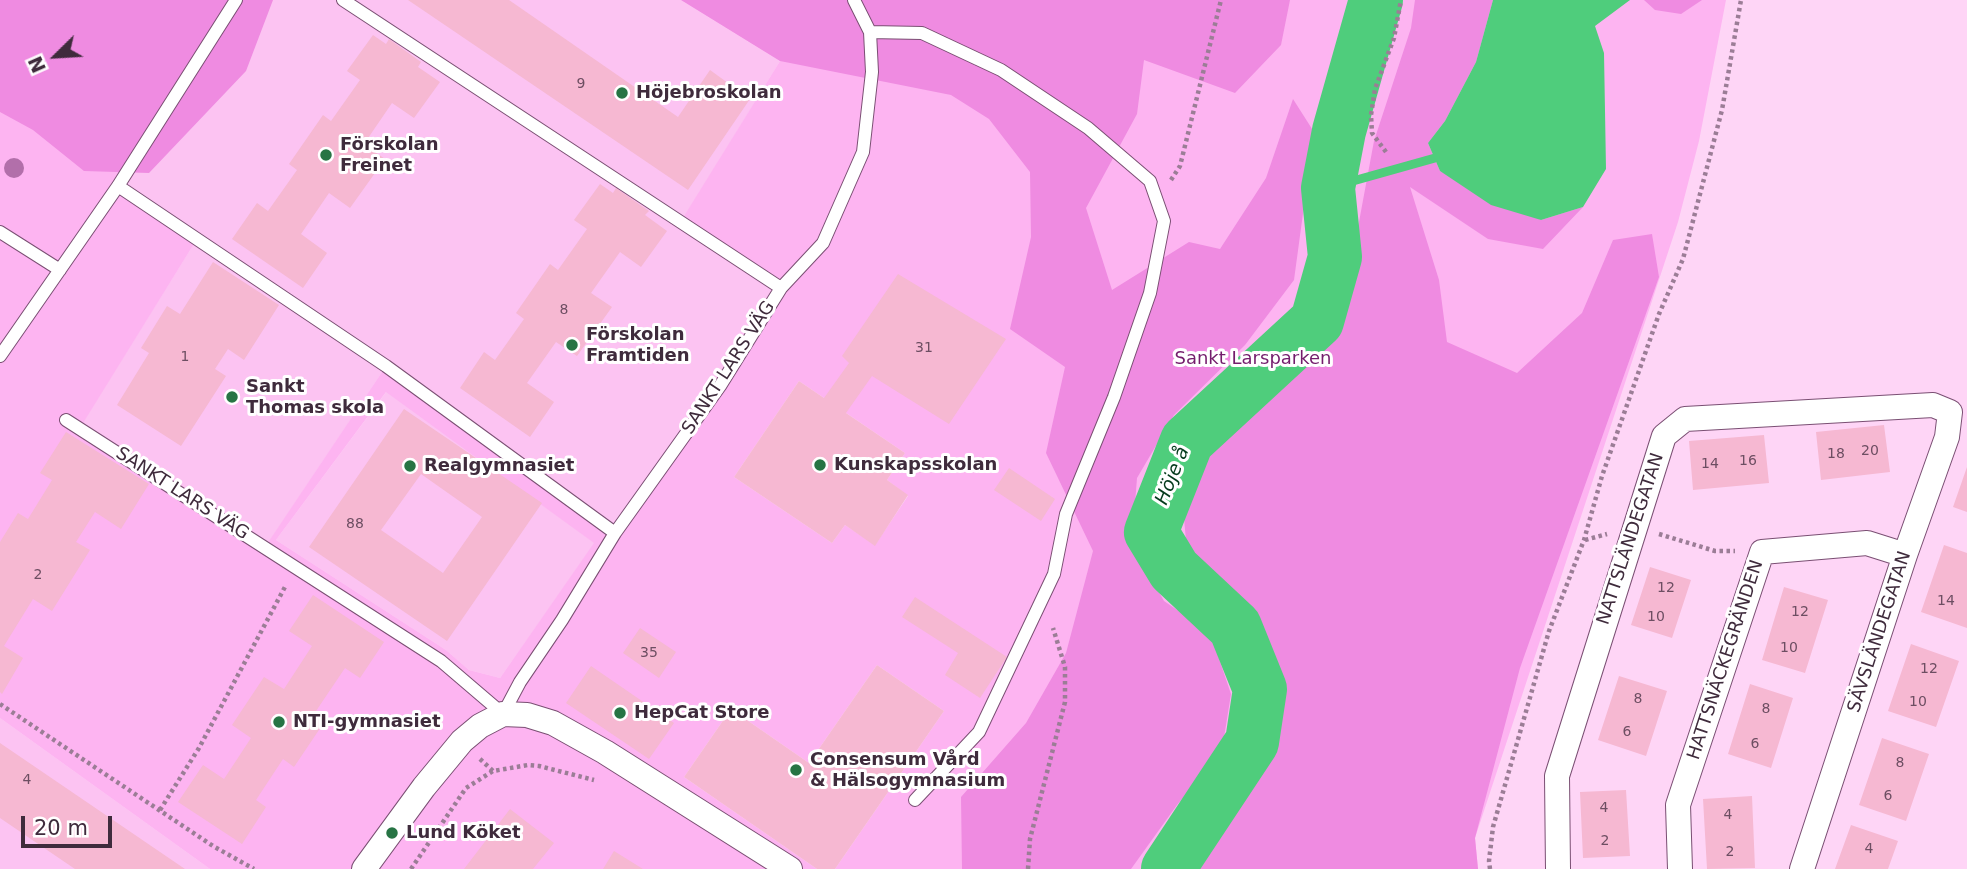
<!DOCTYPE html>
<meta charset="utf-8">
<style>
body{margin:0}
#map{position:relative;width:1967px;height:869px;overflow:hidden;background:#fed5f6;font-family:"DejaVu Sans",sans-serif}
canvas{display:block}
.north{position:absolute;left:21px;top:21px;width:70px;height:70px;-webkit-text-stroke:5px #fff;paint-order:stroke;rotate:246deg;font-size:19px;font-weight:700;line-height:28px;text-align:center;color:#3f2b3c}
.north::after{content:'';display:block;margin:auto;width:24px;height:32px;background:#3f2b3c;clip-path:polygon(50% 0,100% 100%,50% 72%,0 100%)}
.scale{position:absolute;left:21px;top:816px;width:91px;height:32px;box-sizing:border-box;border:4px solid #3f2b3c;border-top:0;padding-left:9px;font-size:21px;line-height:24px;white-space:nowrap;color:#3f2b3c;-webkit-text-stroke:5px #fff;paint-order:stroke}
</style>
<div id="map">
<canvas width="1967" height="869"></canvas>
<div class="north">N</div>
<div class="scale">20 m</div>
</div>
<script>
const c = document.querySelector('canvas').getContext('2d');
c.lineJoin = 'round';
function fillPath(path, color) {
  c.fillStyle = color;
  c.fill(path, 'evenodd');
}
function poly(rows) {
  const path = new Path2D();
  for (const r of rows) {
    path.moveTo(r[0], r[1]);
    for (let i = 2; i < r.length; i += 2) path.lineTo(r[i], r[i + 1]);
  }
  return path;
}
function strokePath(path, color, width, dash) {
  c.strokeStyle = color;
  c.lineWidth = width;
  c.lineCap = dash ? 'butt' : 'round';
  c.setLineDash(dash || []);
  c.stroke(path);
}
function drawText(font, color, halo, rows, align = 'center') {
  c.font = font + ' "DejaVu Sans",sans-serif';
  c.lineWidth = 6;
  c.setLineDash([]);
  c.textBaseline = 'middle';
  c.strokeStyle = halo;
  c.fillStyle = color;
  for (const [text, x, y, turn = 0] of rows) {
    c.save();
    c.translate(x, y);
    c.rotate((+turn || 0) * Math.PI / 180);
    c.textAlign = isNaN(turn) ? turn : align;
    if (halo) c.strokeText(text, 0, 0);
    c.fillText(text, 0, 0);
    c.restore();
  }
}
const built = poly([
 [236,0,681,0,780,61,682,221,781,288,615,533,386,366,265,548,79,428,197,239,118,186],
 [387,391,595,543,500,678,469,670,446,650,276,540],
 [0,718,210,869,0,869]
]);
const green = poly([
 [0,0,236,0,118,186,197,239,80,428,265,547,386,366,615,533,781,288,681,221,780,61,681,0,1726,0,1699,141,1678,222,1475,838,1478,869,835,869,944,711,877,665,809,763,731,709,684,777,817,869,210,869,0,718],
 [799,381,905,453,887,480,908,496,875,545,845,525,832,543,734,477],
 [386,392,594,543,500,678,469,670,446,650,276,540]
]);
const forest = poly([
 [0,0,273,0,246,71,149,173,84,171,33,130,0,112],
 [681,0,1290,0,1281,45,1235,93,1144,60,1137,114,1086,208,1112,290,1189,242,1220,249,1266,178,1293,99,1314,132,1294,280,1245,345,1174,415,1137,478,1132,544,1164,601,1210,632,1231,694,1222,750,1177,805,1131,869,962,869,961,797,1026,723,1066,653,1093,551,1046,453,1065,367,1010,329,1031,237,1030,172,989,119,951,95,780,61],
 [1415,0,1493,0,1476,62,1445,121,1428,143,1440,171,1541,220,1583,207,1543,249,1488,239,1410,187,1439,280,1447,342,1517,373,1582,313,1613,240,1652,234,1659,277,1520,668,1475,838,1478,869,1194,869,1271,746,1279,680,1248,609,1188,563,1184,518,1204,455,1329,336,1351,265,1374,141,1411,28],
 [1644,0,1702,0,1681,14,1655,10]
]);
const water = poly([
 [1493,0,1630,0,1595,26,1604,53,1606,169,1583,207,1541,220,1491,205,1440,171,1428,143,1445,121,1476,62]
]);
const stream = poly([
 [1328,188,1435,158]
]);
const river = poly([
 [1168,869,1252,742,1260,689,1235,627,1174,570,1151,532,1187,441,1317,321,1335,257,1328,188,1339,131,1376,0]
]);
const building = poly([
 [408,0,509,0,678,117,710,70,750,99,688,190],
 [373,35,386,44,389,39,421,62,418,67,440,82,414,118,392,103,364,144,385,159,350,208,329,193,301,234,327,253,303,288,232,239,257,203,268,211,297,170,289,164,323,115,331,121,360,80,347,71],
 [600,184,613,193,616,188,649,211,645,215,667,231,641,267,620,252,591,293,612,307,577,356,556,342,527,383,554,402,530,437,460,388,484,352,495,360,524,319,516,313,550,264,558,270,587,229,574,220],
 [213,262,279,305,244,360,228,349,215,369,226,376,181,446,117,405,149,353,141,348,167,306,180,314],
 [898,274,1006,339,949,424,872,376,846,413,905,453,887,480,908,495,875,546,845,525,832,543,734,477,799,381,824,398,849,363,842,356],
 [404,409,542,503,447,641,309,547],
 [421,474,482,517,443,573,381,530],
 [1884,425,1890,472,1821,480,1816,432],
 [66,432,149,484,121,529,95,512,76,542,90,550,52,611,33,599,4,646,23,658,2,694,0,692,0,542,18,513,28,519,52,480,40,473],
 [1764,435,1769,483,1693,490,1689,441],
 [1967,467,1967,512,1953,507],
 [1009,468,1055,499,1041,521,994,490],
 [1944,545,1967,553,1967,628,1921,612],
 [1650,567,1691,580,1672,638,1631,625],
 [1784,587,1828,600,1805,673,1762,660],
 [313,595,384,642,360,678,345,668,316,711,327,718,294,767,283,759,256,800,266,807,242,844,178,802,203,765,224,779,251,738,232,725,264,677,284,689,312,646,289,631],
 [915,597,1007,657,980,698,945,675,958,653,902,617],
 [640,628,676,652,659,678,623,653],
 [1911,644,1959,661,1936,727,1888,711],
 [877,665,944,711,835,869,817,869,684,777,731,709,809,763],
 [591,666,674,723,649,759,566,703],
 [1619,676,1667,691,1646,756,1598,740],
 [1750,684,1793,698,1771,768,1728,754],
 [1882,738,1929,754,1906,821,1859,805],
 [0,743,185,869,75,869,0,818],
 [1626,790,1630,856,1583,858,1580,792],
 [1752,796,1755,868,1707,869,1703,799],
 [510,809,554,843,533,869,464,869],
 [1851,825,1898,841,1888,869,1835,869],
 [614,851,643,869,603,869]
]);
const path = poly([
 [1386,152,1372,133,1371,115,1375,89,1394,38,1401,0],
 [1171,180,1180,166,1221,0],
 [1659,534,1715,551,1735,551],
 [1585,540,1607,534],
 [0,704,213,846,254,869],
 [480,759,493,771],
 [160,810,199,748,286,585],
 [411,869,466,788,493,771,528,765,539,766,594,780],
 [1028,869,1030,839,1065,702,1065,667,1053,628],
 [1490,869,1489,861,1493,827,1549,631,1584,540,1602,476,1659,314,1683,259,1722,110,1741,0]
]);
const service = poly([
 [343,0,781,288],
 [870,32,922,33,1001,70,1088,128,1150,181,1164,221,1150,293,1114,397,1066,514,1054,574,979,732,915,800],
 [118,186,386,366,615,533],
 [0,232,60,270],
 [0,356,118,186,236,0],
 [66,420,441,661,503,714,520,682,562,620,615,533,720,386,781,288,823,243,863,152,872,72,870,32,854,0]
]);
const minor = poly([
 [364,869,424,787,462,741,480,726,503,714,527,715,553,723,605,752,790,869],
 [1558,869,1557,776,1664,436,1685,419,1933,405,1950,412,1947,437,1905,555,1802,869],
 [1680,869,1678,805,1762,552,1867,543,1905,555]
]);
const trees = [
 [14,168]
];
const markers = [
 [622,93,7,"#277444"],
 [326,155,7,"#277444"],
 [572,345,7,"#277444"],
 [232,397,7,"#277444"],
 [820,465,7,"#277444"],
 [410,466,7,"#277444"],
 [620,713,7,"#277444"],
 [279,722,7,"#277444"],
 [796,770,7,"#277444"],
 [392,833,7,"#277444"]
];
const numberNames = [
 ["9",581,84],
 ["8",564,310],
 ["31",924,348],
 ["1",185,357],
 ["20",1870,451],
 ["18",1836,454],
 ["16",1748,461],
 ["14",1710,464],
 ["88",355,524],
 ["2",38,575],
 ["12",1666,588],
 ["14",1946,601],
 ["12",1800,612],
 ["10",1656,617],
 ["10",1789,648],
 ["35",649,653],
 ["12",1929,669],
 ["8",1638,699],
 ["10",1918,702],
 ["8",1766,709],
 ["6",1627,732],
 ["6",1755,744],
 ["8",1900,763],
 ["4",27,780],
 ["6",1888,796],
 ["4",1604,808],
 ["4",1728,815],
 ["2",1605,841],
 ["4",1869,849],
 ["2",1730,852]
];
const poiNames = [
 ["Höjebroskolan",636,93],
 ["Förskolan",340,145],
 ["Freinet",340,166],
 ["Förskolan",586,335],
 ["Framtiden",586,356],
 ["Sankt",246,387],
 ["Thomas skola",246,408],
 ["Kunskapsskolan",834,465],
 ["Realgymnasiet",424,466],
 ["HepCat Store",634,713],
 ["NTI-gymnasiet",293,722],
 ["Consensum Vård",810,760],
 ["& Hälsogymnasium",810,781],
 ["Lund Köket",406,833]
];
const parkNames = [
 ["Sankt Larsparken",1253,359]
];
const streetNames = [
 ["SANKT LARS VÄG",729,368,-57],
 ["SANKT LARS VÄG",182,494,33],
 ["NATTSLÄNDEGATAN",1631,539,-72],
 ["SÄVSLÄNDEGATAN",1880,632,-72],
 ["HATTSNÄCKEGRÄNDEN",1726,660,-72]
];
const waterNames = [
 ["Höje å",1173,476,-68]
];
fillPath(built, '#fcc3f2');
fillPath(green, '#fdb4f1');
fillPath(forest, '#ef8be1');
fillPath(water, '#4fcd7c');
strokePath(stream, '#4fcd7c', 9);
strokePath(river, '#4fcd7c', 54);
fillPath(building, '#f6b8d2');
strokePath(service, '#7a4f73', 14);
strokePath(minor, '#7a4f73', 26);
strokePath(path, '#9b7d96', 4.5, [3.5, 3.5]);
strokePath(service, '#fff', 12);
strokePath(minor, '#fff', 24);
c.fillStyle = '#b26faa';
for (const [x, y] of trees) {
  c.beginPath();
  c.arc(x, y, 10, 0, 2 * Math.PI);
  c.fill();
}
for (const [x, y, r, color] of markers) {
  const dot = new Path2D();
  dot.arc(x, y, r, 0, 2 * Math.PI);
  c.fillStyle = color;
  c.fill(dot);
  strokePath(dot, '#fff', 2.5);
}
drawText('14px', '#6d4e62', null, numberNames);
drawText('bold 18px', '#3f2b3c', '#fff', poiNames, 'left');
drawText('18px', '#741c6c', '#fff', parkNames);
drawText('18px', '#3f2b3c', '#fff', streetNames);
drawText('italic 19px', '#053b1c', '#fff', waterNames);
</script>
